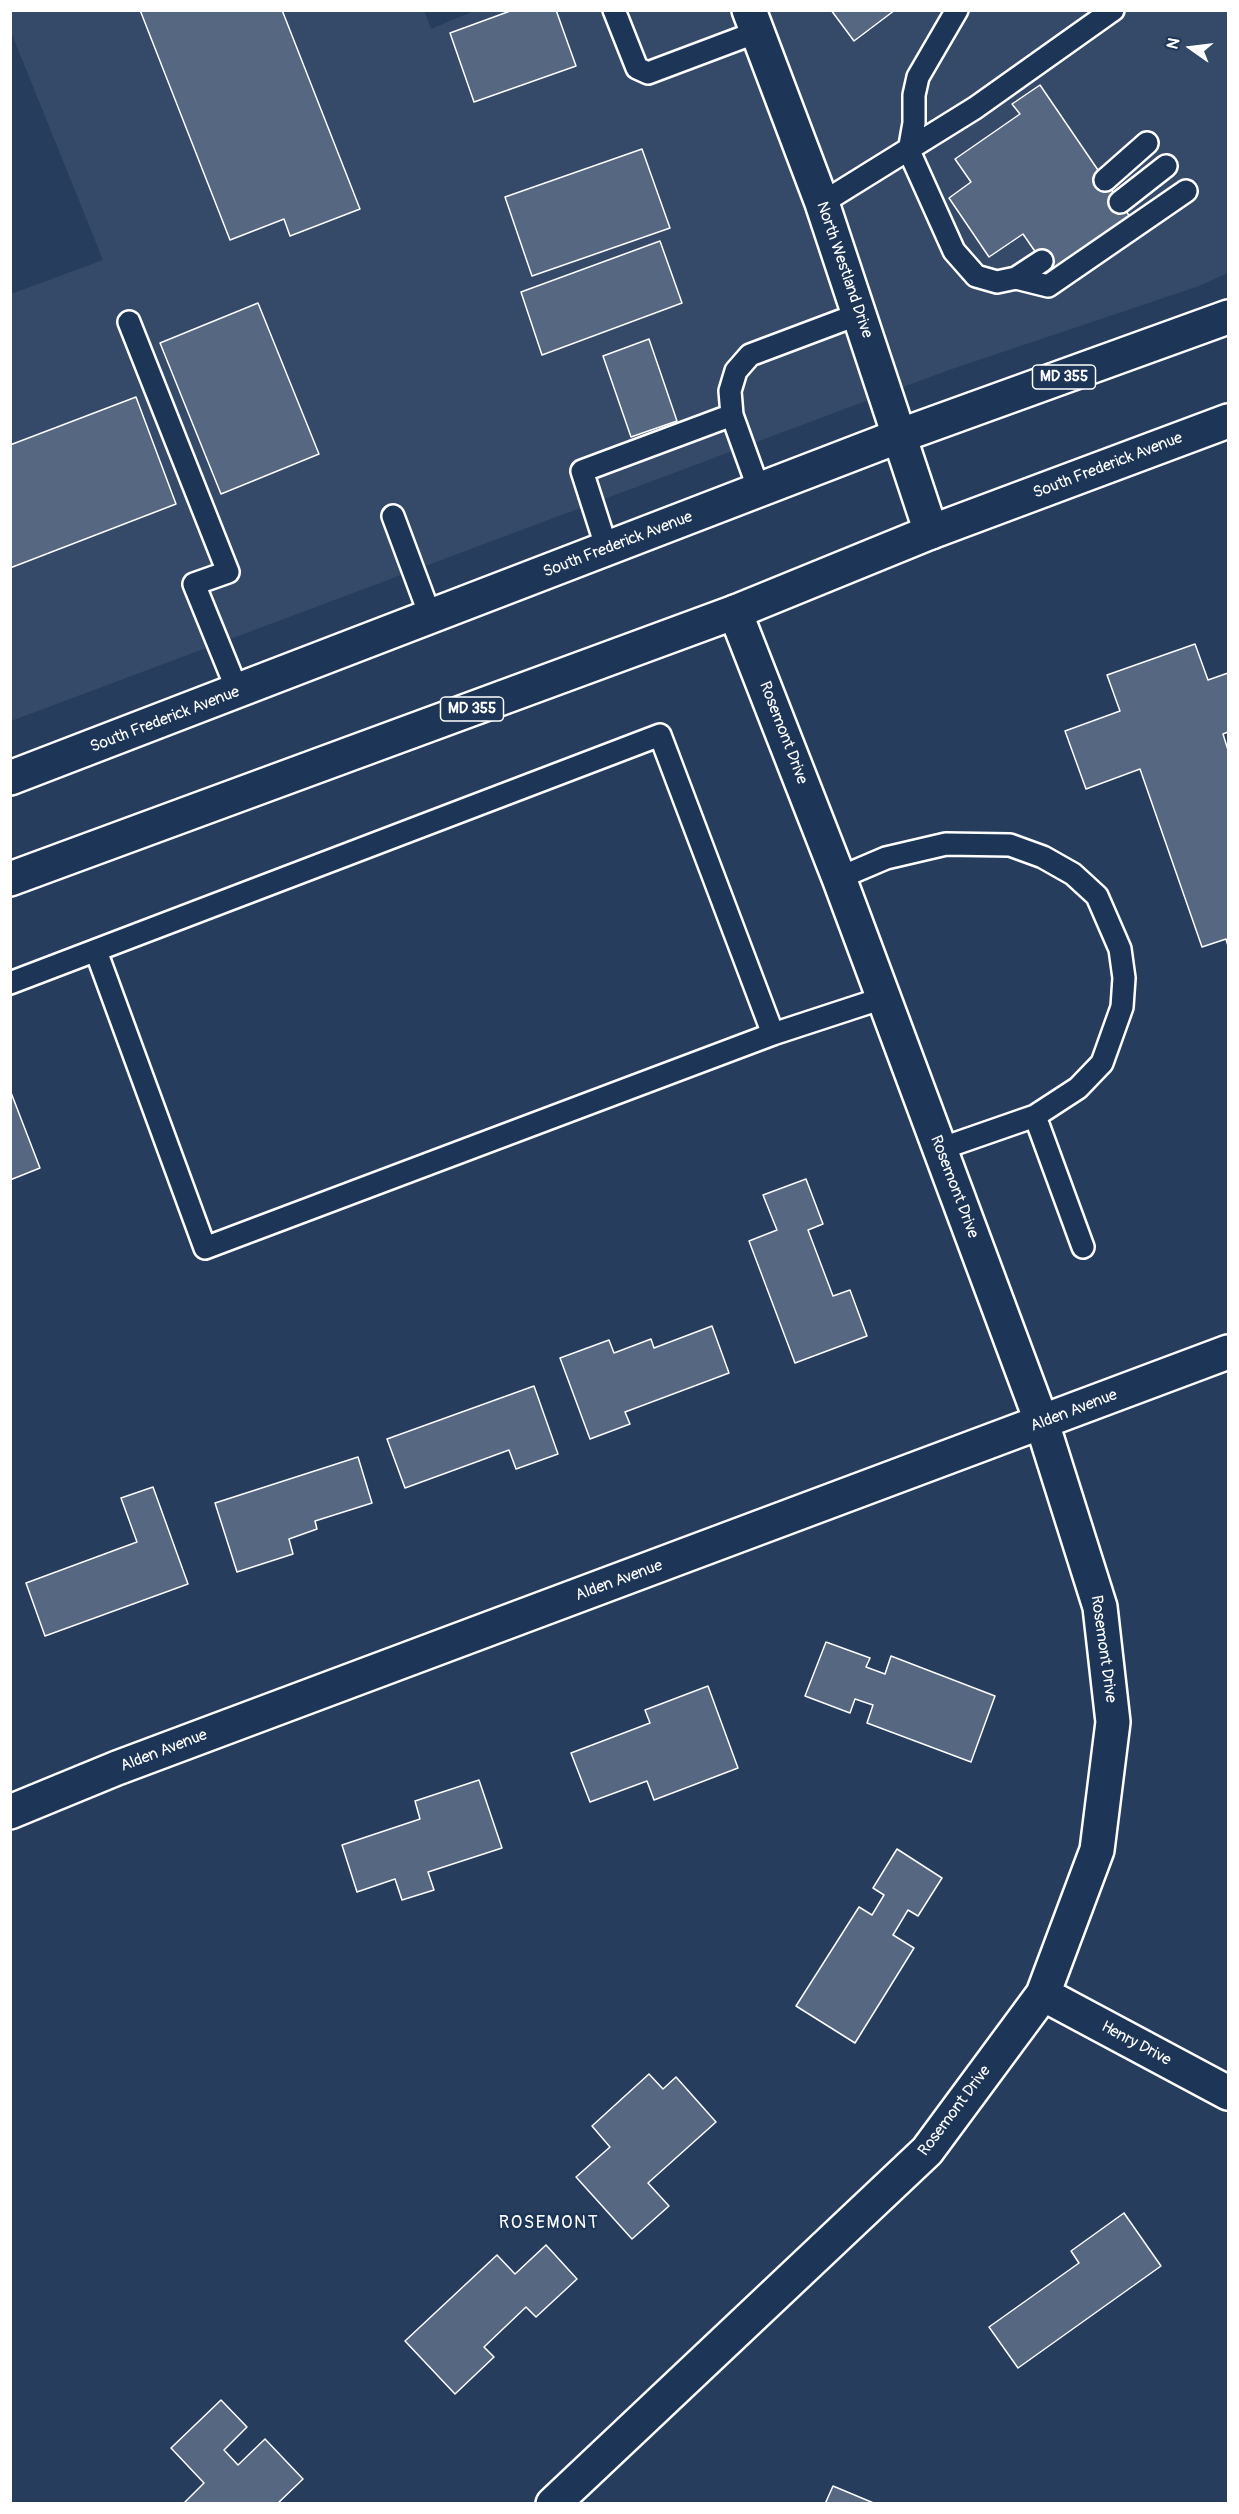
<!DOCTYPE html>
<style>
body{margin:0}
#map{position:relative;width:1239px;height:2514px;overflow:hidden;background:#263d5e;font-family:Pangolin,sans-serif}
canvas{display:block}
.frame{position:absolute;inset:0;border:12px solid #fff;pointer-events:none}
.north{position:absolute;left:1161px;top:18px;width:60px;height:60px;-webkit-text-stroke:4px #1d3557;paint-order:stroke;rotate:284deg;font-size:16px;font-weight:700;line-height:24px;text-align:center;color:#fff}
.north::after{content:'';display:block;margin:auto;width:21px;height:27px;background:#fff;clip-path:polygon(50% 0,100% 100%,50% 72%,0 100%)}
</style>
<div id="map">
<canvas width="1239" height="2514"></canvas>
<div class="frame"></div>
<div class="north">N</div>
</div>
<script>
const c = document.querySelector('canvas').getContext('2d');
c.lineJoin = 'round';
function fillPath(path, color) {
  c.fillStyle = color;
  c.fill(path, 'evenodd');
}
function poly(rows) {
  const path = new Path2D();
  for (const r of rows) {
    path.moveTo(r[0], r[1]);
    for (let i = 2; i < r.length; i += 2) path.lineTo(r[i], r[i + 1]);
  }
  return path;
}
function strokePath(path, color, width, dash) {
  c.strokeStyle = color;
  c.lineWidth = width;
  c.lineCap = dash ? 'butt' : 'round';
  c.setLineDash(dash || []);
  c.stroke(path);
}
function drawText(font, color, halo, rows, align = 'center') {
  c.font = font + ' Pangolin,sans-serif';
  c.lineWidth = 5;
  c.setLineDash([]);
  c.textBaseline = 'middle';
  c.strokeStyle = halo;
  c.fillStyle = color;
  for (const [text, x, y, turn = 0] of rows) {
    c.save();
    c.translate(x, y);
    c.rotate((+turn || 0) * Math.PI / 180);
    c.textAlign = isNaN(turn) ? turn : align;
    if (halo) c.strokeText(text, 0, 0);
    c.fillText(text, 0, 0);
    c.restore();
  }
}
const built = poly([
 [424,10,431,29,476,10,1228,11,1228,273,1199,286,949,370,11,721,11,294,103,260,11,32,11,11]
]);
const building = poly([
 [140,10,282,10,360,209,290,236,284,219,230,240,140,10],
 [513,10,556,10,576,66,474,102,450,33,513,10],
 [831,10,895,10,854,41,831,10],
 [1040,85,1130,217,1050,273,1023,234,989,257,949,198,971,182,955,159,1020,114,1012,104,1040,85],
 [642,149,670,228,532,276,505,197,642,149],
 [660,241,682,303,542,355,521,292,660,241],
 [258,303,319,454,221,494,160,343,258,303],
 [649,339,677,421,631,437,603,356,649,339],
 [136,397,176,504,10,568,10,445,136,397],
 [1195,644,1208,680,1228,673,1228,732,1223,734,1228,750,1228,946,1226,939,1202,947,1140,769,1086,789,1065,731,1120,711,1107,675,1195,644],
 [10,1090,40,1168,10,1180,10,1090],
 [806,1179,823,1224,808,1230,833,1296,850,1290,867,1336,795,1363,749,1241,777,1230,763,1195,806,1179],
 [712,1326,729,1373,625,1412,630,1424,590,1439,560,1358,609,1340,614,1353,651,1339,654,1348,712,1326],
 [534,1386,558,1454,516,1469,509,1450,405,1488,387,1439,534,1386],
 [358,1457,372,1503,315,1521,317,1529,289,1539,293,1554,237,1572,215,1503,358,1457],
 [153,1487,188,1584,45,1636,26,1583,137,1542,121,1498,153,1487],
 [826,1642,870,1658,866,1667,885,1674,891,1656,995,1696,971,1762,867,1723,873,1705,855,1699,850,1713,805,1696,826,1642],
 [708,1686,738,1768,654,1800,647,1781,590,1802,571,1753,650,1723,645,1710,708,1686],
 [479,1780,502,1848,428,1872,434,1890,402,1900,395,1879,357,1892,342,1845,420,1819,415,1801,479,1780],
 [897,1849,942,1878,918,1916,908,1910,893,1935,914,1948,855,2043,796,2006,859,1907,872,1915,884,1895,873,1888,897,1849],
 [649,2074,663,2089,676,2077,716,2122,648,2183,669,2206,632,2239,576,2177,610,2147,592,2126,649,2074],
 [1124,2213,1161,2266,1018,2368,989,2327,1079,2263,1071,2251,1124,2213],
 [546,2245,577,2279,536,2317,526,2307,484,2347,494,2357,455,2394,405,2341,497,2255,515,2274,546,2245],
 [221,2400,247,2427,224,2450,238,2465,265,2439,303,2479,277,2504,183,2504,204,2483,171,2448,221,2400],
 [833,2486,876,2504,825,2504,833,2486]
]);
const lane = poly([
 [614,10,637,68,648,73,757,32],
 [957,10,918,77,914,95,914,123,909,151,954,251,976,276,997,282,1016,278,1042,261],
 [1105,180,1147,143],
 [1120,202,1166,166],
 [822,203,975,108,1113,10],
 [1016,278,1048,286,1186,191],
 [129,322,228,572,194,584,238,692],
 [759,490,732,415,730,391,736,371,750,355,859,314],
 [393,516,431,618],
 [607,549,582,471,732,415],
 [839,878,886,858,946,844,1010,845,1043,857,1073,874,1097,896,1120,949,1124,978,1122,1007,1102,1063,1078,1088,1035,1116,940,1149],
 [10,983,660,735,773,1034,205,1248,96,951],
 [773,1034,883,998],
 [1035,1116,1083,1247]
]);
const street = poly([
 [749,10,822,203,931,532],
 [10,1812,117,1768,1228,1352],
 [1043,1994,1228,2093],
 [553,2504,927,2151,1043,1994,1097,1850,1113,1722,1100,1607,1042,1423,839,878,735,612]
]);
const primary = poly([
 [10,778,899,436,1228,317],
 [10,879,735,612,931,532,1228,421]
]);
const shields = [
 [1064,377,63],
 [472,709,63]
];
const shieldNames = [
 ["MD 355",1064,377],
 ["MD 355",472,709]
];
const streetNames = [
 ["North Westland Drive",844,270,71],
 ["South Frederick Avenue",1108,466,-21],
 ["South Frederick Avenue",618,545,-21],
 ["South Frederick Avenue",165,720,-21],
 ["Rosemont Drive",783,733,69],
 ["Rosemont Drive",954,1187,69],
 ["Alden Avenue",1074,1411,-21],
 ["Alden Avenue",619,1581,-20],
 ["Rosemont Drive",1103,1649,82],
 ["Alden Avenue",164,1751,-21],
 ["Henry Drive",1136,2044,28],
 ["Rosemont Drive",955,2111,-53]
];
const neighbourhoodNames = [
 ["ROSEMONT",549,2223]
];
fillPath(built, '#344a68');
fillPath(building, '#556781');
strokePath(building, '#fff', 1.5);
strokePath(lane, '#fff', 26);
strokePath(street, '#fff', 38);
strokePath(primary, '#fff', 38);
strokePath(lane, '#1d3557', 21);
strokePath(street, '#1d3557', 33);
strokePath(primary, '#1d3557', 33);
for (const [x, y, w] of shields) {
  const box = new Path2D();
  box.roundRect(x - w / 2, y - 12, w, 24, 4.5);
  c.fillStyle = '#1d3557';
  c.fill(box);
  strokePath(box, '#fff', 1.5);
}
drawText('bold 15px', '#fff', null, shieldNames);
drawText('16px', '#fff', '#1d3557', streetNames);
c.letterSpacing = '1.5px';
drawText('18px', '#fff', '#1d3557', neighbourhoodNames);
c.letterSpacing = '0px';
</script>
